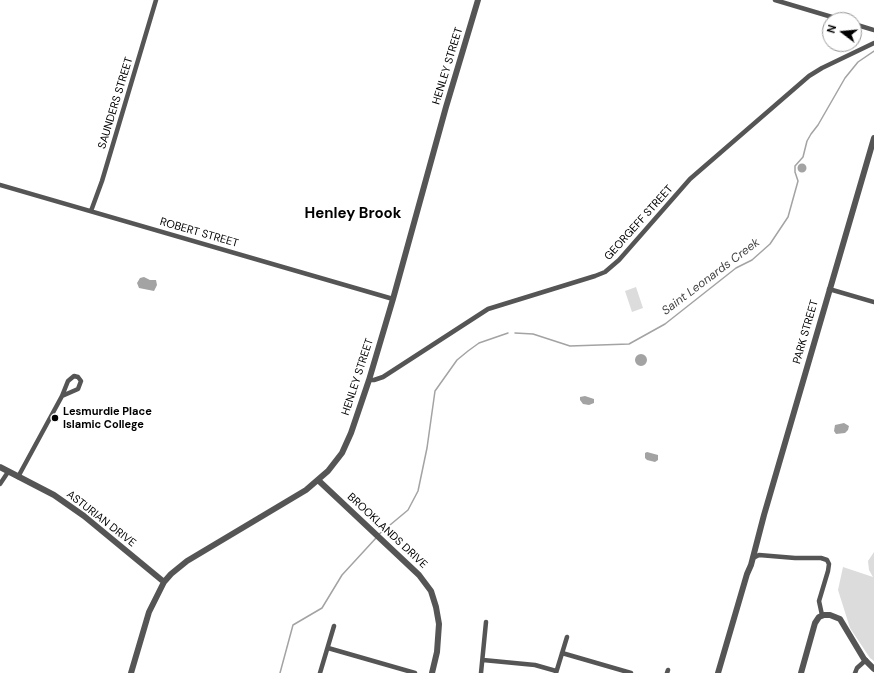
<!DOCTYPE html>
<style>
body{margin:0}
#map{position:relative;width:874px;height:673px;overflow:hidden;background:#fff;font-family:"DM Sans",sans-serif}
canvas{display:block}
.north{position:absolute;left:822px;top:12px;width:40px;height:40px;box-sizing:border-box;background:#fff;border:1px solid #999;border-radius:50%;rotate:286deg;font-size:11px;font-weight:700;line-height:16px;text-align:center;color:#000}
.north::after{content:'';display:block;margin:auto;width:14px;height:18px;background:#000;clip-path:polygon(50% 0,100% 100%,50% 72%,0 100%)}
</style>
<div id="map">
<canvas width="874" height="673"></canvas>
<div class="north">N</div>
</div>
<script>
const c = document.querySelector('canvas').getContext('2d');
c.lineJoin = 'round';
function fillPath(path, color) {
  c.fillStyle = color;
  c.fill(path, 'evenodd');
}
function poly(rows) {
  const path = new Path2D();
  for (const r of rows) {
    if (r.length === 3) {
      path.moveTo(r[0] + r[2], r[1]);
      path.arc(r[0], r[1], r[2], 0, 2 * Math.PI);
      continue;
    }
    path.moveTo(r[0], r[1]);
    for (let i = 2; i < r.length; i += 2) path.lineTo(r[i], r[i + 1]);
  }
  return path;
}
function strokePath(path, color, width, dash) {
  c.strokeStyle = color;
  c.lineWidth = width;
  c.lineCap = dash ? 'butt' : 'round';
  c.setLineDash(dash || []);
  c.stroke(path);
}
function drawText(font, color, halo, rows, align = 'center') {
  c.font = font + ' "DM Sans",sans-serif';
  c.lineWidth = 3.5;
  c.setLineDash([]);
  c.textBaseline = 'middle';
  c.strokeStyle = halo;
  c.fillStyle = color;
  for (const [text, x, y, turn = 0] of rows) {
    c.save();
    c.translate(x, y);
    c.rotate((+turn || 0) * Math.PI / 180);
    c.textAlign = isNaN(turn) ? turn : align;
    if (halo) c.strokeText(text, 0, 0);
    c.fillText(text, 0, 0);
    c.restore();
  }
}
const green = poly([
 [636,287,643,308,632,312,625,291],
 [874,552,874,661,870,658,850,628,838,590,843,567,873,577,869,570,868,561]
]);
const water = poly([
 [802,168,4.5],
 [144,277,150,280,156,280,157,285,154,291,139,288,137,283,140,278],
 [641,360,6],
 [585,396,594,399,594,403,589,405,583,404,580,400,580,397],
 [844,423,849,426,848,430,845,433,836,434,834,431,835,425],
 [647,452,658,455,658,460,655,462,647,460,645,458,645,453]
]);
const stream = poly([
 [515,333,533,334,570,346,629,344,665,324,736,268,752,260,770,244,788,217,798,181,795,172,795,166,803,157,807,141,811,134,818,125,845,78,858,62,874,51],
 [378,535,408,510,418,491,427,448,435,391,457,360,468,351,479,343,508,333],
 [280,673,293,625,322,608,342,575,376,538]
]);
const minor = poly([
 [775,0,842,20],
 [854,24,874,30],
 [0,185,393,299],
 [91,211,102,181,156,0],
 [829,289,874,302],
 [369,380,374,380,383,377,488,309,595,276,605,272,619,260,690,179,809,76,822,68,874,43],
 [18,477,62,396,68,381,74,376,78,377,81,381,78,389,62,396],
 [0,484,8,472],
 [753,558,759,555,795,558,821,558,827,560,829,564,828,571,819,601,822,615],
 [328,648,415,673],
 [562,653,631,673],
 [483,660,535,665,556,671],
 [320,673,334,626],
 [481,673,486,622],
 [556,673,567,637],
 [667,673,668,670],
 [855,673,857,668,866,660]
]);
const tertiary = poly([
 [0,467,54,495,84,516,164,582],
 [318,480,419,575,431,591,436,607,439,624,437,652,432,673],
 [131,673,149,612,164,582,171,574,187,561,306,490,328,471,342,453,351,433,369,380,393,299,446,107,478,0],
 [718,673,747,574,751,565,764,515,874,138],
 [801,673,815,623,819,617,824,615,830,615,840,619,864,659,874,669]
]);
const markers = [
 [55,418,4,"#000"]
];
const streetNames = [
 ["HENLEY STREET",448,66,-73],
 ["SAUNDERS STREET",116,103,-73],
 ["GEORGEFF STREET",639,223,-48],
 ["ROBERT STREET",199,233,16],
 ["PARK STREET",806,332,-74],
 ["HENLEY STREET",358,377,-72],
 ["ASTURIAN DRIVE",101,519,38],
 ["BROOKLANDS DRIVE",387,531,43]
];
const poiNames = [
 ["Lesmurdie Place",63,412],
 ["Islamic College",63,425]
];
const waterNames = [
 ["Saint Leonards Creek",711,277,-37]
];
const districtNames = [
 ["Henley Brook",353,214]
];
fillPath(green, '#dcdcdc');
fillPath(water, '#a3a3a3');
strokePath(stream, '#a3a3a3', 1.5);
strokePath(minor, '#555', 4.5);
strokePath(tertiary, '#555', 6);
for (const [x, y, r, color] of markers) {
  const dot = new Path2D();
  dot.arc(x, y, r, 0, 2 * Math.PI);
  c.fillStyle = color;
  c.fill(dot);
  strokePath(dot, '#fff', 1.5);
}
drawText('11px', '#000', '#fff', streetNames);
drawText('bold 11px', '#000', '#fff', poiNames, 'left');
drawText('italic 12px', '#444', '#fff', waterNames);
drawText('bold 15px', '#000', '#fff', districtNames);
</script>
